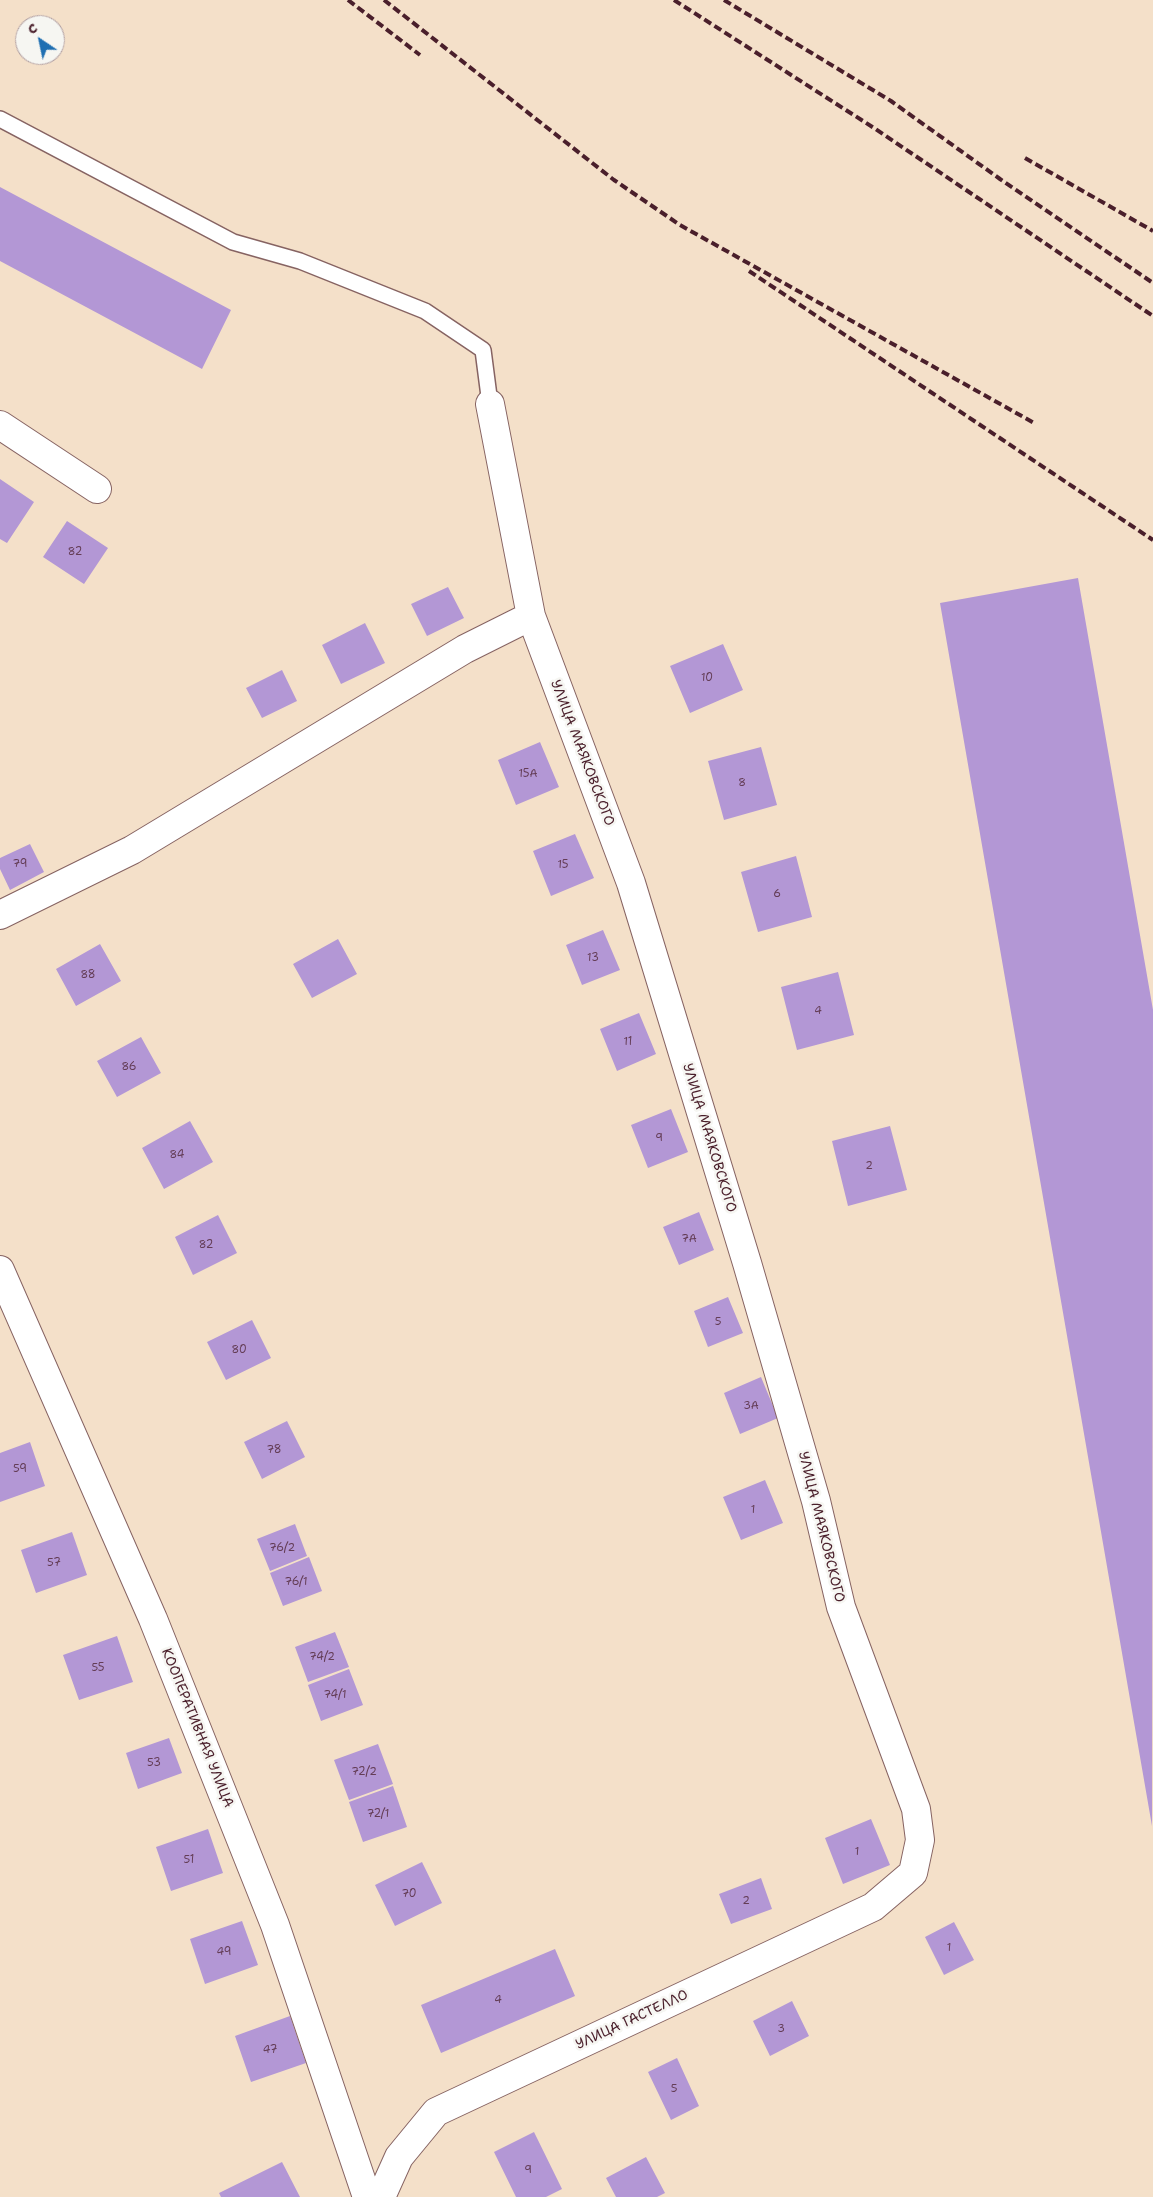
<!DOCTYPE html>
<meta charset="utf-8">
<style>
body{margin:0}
#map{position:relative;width:1153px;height:2197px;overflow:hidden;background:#f4e0c9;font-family:"Shantell Sans",sans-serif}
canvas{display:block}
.north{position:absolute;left:15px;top:15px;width:50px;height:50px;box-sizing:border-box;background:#f6f6f2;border:1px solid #b1a0a2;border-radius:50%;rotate:326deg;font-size:14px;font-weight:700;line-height:20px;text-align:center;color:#4a1f2b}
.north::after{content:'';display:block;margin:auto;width:18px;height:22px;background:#1f6fb2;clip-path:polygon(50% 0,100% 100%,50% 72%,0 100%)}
</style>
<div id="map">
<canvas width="1153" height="2197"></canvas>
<div class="north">С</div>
</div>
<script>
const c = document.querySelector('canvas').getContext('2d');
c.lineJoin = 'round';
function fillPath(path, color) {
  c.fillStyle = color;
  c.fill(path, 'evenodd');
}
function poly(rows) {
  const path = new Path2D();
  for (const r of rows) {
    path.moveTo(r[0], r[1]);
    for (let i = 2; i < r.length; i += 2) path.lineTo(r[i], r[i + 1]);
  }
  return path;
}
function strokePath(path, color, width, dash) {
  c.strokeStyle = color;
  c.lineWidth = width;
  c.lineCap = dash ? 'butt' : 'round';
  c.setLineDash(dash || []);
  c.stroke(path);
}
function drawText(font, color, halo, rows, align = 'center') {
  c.font = font + ' "Shantell Sans",sans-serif';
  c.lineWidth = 5;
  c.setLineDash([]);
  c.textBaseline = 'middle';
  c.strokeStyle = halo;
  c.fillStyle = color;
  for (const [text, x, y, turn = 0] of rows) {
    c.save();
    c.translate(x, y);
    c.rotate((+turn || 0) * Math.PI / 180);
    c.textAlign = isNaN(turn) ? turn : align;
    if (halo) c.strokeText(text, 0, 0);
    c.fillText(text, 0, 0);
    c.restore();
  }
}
const building = poly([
 [0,187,231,310,202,369,0,261],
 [0,479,34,502,7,543,0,539],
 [67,521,108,548,84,584,43,557],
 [1078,578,1153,1010,1152,1826,940,603],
 [448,587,464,618,427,636,411,604],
 [365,623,385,663,341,684,322,645],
 [723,644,743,690,690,713,670,666],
 [282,670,297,701,262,718,246,688],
 [540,742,559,787,516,805,498,760],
 [761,747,777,805,724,820,708,761],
 [575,834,594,878,551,896,533,851],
 [30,844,44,872,10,890,0,869,0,858],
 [796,856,812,917,758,932,741,872],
 [603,930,620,970,582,985,566,945],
 [338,939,357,974,312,998,293,964],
 [100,944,121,981,76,1006,56,969],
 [838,972,854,1035,797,1050,781,987],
 [639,1013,656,1054,617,1071,600,1029],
 [141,1037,161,1073,117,1097,97,1061],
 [671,1109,688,1152,648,1168,631,1125],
 [190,1121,213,1162,164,1189,142,1148],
 [890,1126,907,1190,848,1206,832,1141],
 [699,1212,714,1250,679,1265,663,1227],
 [218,1215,237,1253,193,1275,175,1237],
 [728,1297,743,1333,708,1347,694,1311],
 [252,1320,271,1358,226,1380,207,1342],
 [761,1377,778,1418,740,1434,724,1393],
 [287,1421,305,1457,262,1479,244,1442],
 [30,1442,45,1486,0,1502,0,1453],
 [765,1480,783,1523,741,1540,723,1497],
 [295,1524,307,1556,270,1571,257,1539],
 [72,1532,87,1575,36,1593,21,1550],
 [309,1557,322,1591,283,1606,270,1573],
 [335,1632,349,1667,308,1682,295,1647],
 [117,1636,133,1682,79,1700,63,1655],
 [349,1669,363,1705,321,1721,308,1685],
 [169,1738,182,1773,138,1789,126,1753],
 [378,1744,393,1784,349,1800,334,1760],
 [393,1786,407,1827,363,1842,349,1802],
 [871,1819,890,1865,843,1884,825,1838],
 [208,1829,223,1873,171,1891,156,1847],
 [422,1862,442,1903,395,1926,375,1885],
 [761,1878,772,1909,731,1924,719,1894],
 [242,1921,258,1965,205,1984,190,1939],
 [954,1922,974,1960,944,1975,925,1937],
 [555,1949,575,1996,441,2053,421,2005],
 [792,2001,809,2036,770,2056,753,2021],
 [290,2016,306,2063,251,2082,235,2036],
 [677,2058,699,2106,671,2120,648,2072],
 [534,2132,562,2189,546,2197,516,2197,494,2152],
 [646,2157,665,2193,657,2197,616,2197,606,2178],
 [282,2162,300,2197,221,2197,219,2193]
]);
const service = poly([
 [0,119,233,242,300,261,425,311,483,350,490,404]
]);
const minor = poly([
 [0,425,97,489],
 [0,915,132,850,465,649,531,616],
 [0,1270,153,1619,275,1925,367,2197],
 [381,2197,399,2157,436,2112,873,1907,913,1873,920,1840,916,1809,841,1607,816,1501,747,1263,631,883,531,616,490,404]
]);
const rail = poly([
 [348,0,420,55],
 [384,0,614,180,680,225,1036,424],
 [674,0,874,128,1153,316],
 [724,0,891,101,1000,179,1153,283],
 [1025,158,1153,231],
 [749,271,1153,540]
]);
const numberNames = [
 ["82",75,552],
 ["10",707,678],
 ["15А",528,774],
 ["8",742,783],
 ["79",20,864],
 ["15",563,865],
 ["6",777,894],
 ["13",593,958],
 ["88",88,975],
 ["4",818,1011],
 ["11",628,1042],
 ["86",129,1067],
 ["9",659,1138],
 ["84",177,1155],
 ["2",869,1166],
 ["7А",689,1239],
 ["82",206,1245],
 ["5",718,1322],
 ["80",239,1350],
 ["3А",751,1406],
 ["78",274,1450],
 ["59",20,1469],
 ["1",753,1510],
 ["76/2",282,1548],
 ["57",54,1563],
 ["76/1",296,1582],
 ["74/2",322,1657],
 ["55",98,1668],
 ["74/1",335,1695],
 ["53",154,1763],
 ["72/2",364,1772],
 ["72/1",378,1814],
 ["1",857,1852],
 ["51",189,1860],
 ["70",409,1894],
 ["2",746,1901],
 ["1",949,1948],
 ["49",224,1952],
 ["4",498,2000],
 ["3",781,2029],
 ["47",270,2050],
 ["5",674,2089],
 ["9",528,2170]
];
const streetNames = [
 ["УЛИЦА МАЯКОВСКОГО",582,753,69],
 ["УЛИЦА МАЯКОВСКОГО",709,1138,73],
 ["УЛИЦА МАЯКОВСКОГО",821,1527,76],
 ["КООПЕРАТИВНАЯ УЛИЦА",197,1728,68],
 ["УЛИЦА ГАСТЕЛЛО",632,2020,-25]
];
fillPath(building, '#b397d5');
strokePath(service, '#866362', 18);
strokePath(minor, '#866362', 30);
strokePath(service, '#fff', 15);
strokePath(minor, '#fff', 28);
strokePath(rail, '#4a1f2b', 4, [8, 4]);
drawText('11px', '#643d56', null, numberNames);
drawText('14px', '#4a1f2b', '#f6f6f2', streetNames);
</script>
